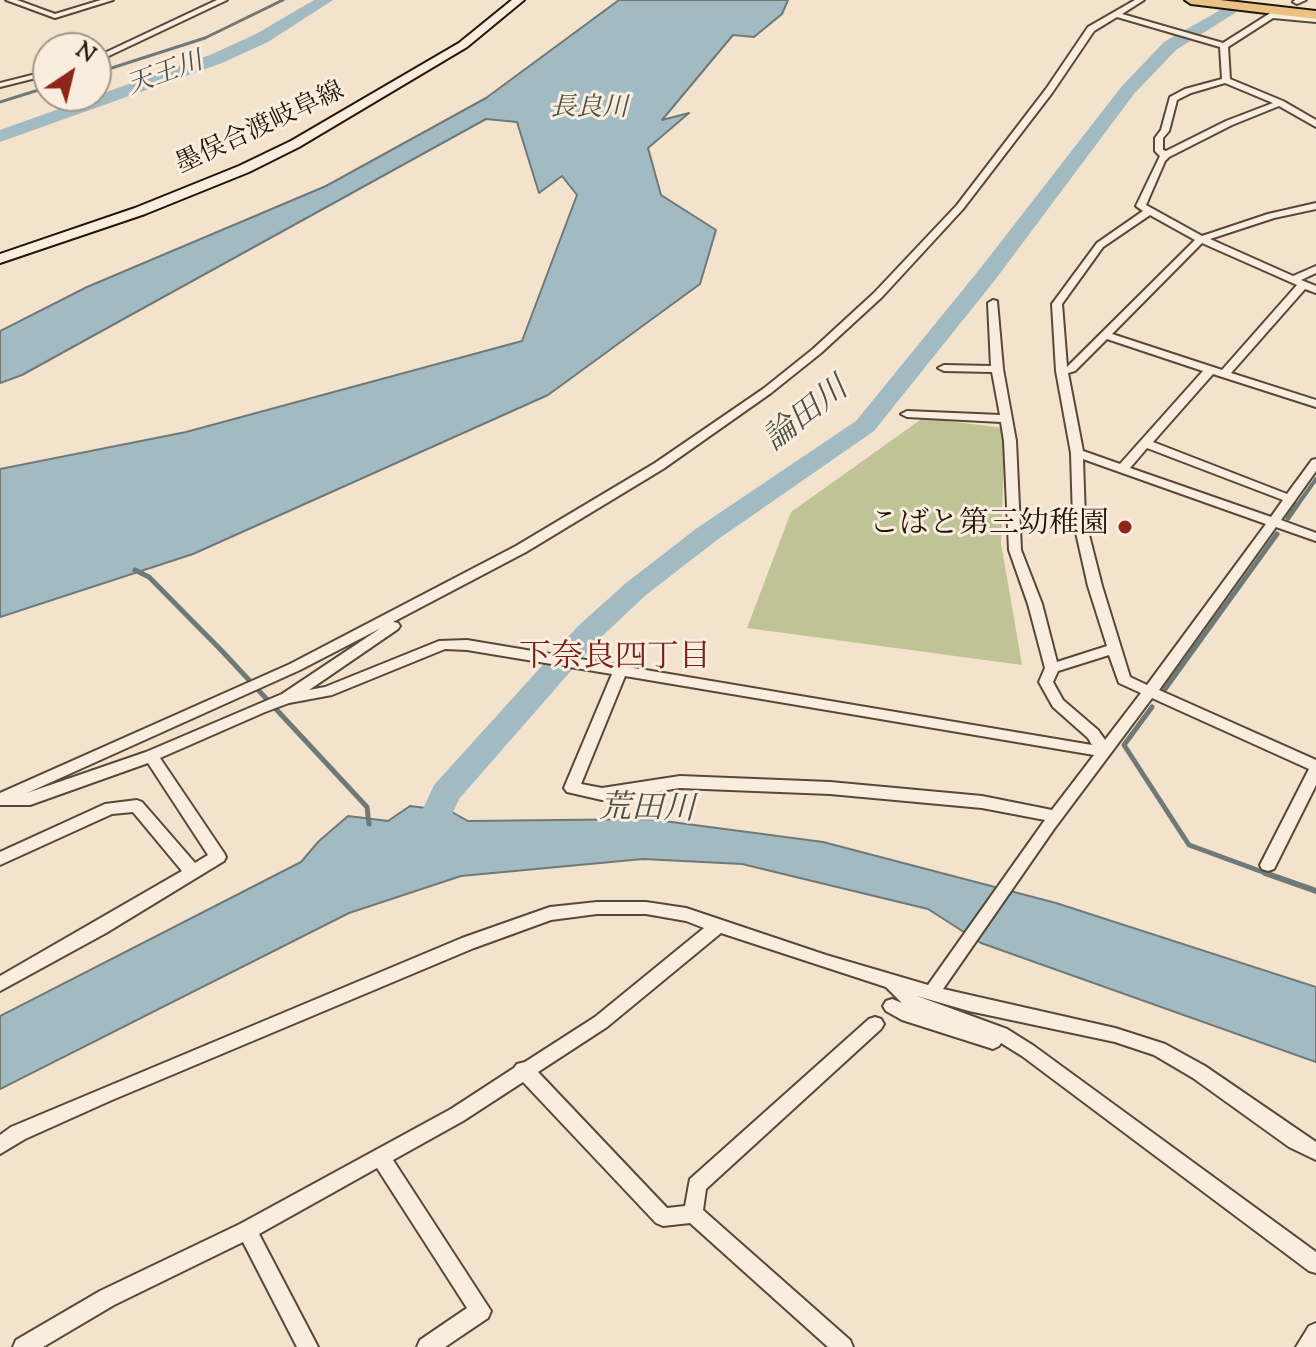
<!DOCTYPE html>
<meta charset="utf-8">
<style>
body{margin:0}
#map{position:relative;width:1316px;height:1347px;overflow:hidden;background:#f4e3cc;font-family:"Sorts Mill Goudy",serif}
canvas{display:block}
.north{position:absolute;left:32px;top:32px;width:80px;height:80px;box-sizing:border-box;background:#f8edde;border:2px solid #a39787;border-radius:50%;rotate:35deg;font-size:22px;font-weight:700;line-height:32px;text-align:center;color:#231605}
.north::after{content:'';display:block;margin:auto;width:28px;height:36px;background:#8f2418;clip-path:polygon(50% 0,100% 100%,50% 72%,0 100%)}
</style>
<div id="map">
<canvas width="1316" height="1347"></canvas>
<div class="north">N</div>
</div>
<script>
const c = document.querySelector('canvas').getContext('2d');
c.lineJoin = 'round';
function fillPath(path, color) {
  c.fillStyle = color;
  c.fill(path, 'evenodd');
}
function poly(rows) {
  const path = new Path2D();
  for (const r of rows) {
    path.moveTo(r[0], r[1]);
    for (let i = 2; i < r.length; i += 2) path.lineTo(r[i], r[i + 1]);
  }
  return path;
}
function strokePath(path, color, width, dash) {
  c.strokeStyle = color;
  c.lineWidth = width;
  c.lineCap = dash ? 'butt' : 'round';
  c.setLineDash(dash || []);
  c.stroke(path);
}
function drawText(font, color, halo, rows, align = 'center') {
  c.font = font + ' "Sorts Mill Goudy","Noto Serif JP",serif';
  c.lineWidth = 6;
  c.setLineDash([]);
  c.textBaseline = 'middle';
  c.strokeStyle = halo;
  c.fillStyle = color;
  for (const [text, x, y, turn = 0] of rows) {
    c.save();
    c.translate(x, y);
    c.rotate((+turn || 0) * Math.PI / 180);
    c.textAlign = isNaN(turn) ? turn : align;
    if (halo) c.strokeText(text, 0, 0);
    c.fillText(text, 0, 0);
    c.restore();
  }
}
const green = poly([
 [923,418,1005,428,1001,543,1022,665,747,628,791,512]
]);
const water = poly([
 [619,0,788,0,782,14,754,37,733,35,662,120,689,113,648,148,661,195,716,230,700,284,548,395,193,554,0,617,0,469,186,432,522,341,577,195,562,176,539,193,517,122,486,119,22,375,0,383,0,331,87,287,326,186,486,98,619,0],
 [410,806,450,811,468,821,649,819,823,842,1056,903,1316,987,1316,1062,981,943,928,909,742,864,643,859,461,876,349,913,0,1089,0,1016,301,862,319,841,348,816,388,821,410,806]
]);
const streamFar3 = poly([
 [96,73,205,38,283,0],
 [0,102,48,87]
]);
const streamFar2 = poly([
 [1296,507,1316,479]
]);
const streamFar1 = poly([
 [1288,518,1297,505],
 [135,570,149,577,222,651,367,807,369,824],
 [1165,689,1277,534],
 [1152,707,1124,745,1189,845,1271,875]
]);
const stream = poly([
 [1265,873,1316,891]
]);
const river = poly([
 [314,0,333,0,268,42,222,63,0,142,0,130,210,55,256,34,314,0],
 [1229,5,1237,10,1235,13,1176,50,1134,94,995,280,874,431,717,540,646,595,598,640,459,799,435,854,423,858,411,854,406,845,434,785,578,626,626,583,697,528,856,421,979,270,1122,86,1164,42,1229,5]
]);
const minor = poly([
 [6,0,17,0,55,14,101,0,113,0,55,18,6,0],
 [217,0,227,0,96,62,96,57,217,0],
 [1135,0,1144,0,1122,14,1223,43,1272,12,1316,18,1316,22,1273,18,1228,47,1230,79,1283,101,1316,120,1316,127,1279,106,1232,125,1169,157,1165,161,1146,205,1202,236,1268,214,1316,203,1316,209,1274,218,1210,239,1293,276,1316,266,1316,273,1301,280,1316,286,1316,293,1305,289,1231,373,1316,400,1316,407,1213,374,1153,442,1287,494,1312,460,1316,459,1316,471,1281,520,1316,533,1316,541,1276,527,1159,690,1316,760,1316,785,1274,869,1268,871,1262,869,1260,865,1309,769,1152,698,1054,829,943,989,1115,1028,1165,1044,1205,1066,1316,1142,1316,1160,1289,1147,1193,1078,1154,1055,1115,1042,969,1011,917,996,1007,1029,1034,1046,1316,1252,1316,1273,1309,1271,1022,1056,1001,1043,999,1046,993,1049,902,1020,886,1011,883,1006,886,1001,892,999,902,1003,886,987,721,933,607,1027,538,1072,667,1208,685,1206,690,1179,869,1019,875,1017,881,1019,884,1024,881,1029,706,1189,703,1210,850,1340,853,1347,828,1347,690,1223,663,1226,656,1223,523,1082,463,1121,393,1160,491,1311,488,1318,445,1347,417,1347,420,1340,467,1308,377,1168,259,1234,318,1347,297,1347,243,1242,114,1305,43,1347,13,1347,16,1340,100,1291,240,1224,451,1109,514,1068,517,1064,525,1062,595,1017,704,928,686,921,646,914,597,914,551,920,474,948,112,1100,25,1139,0,1154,0,1135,11,1127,462,938,550,907,597,902,646,902,686,908,826,955,928,985,1045,820,982,808,830,794,680,788,602,800,567,792,564,788,612,674,467,650,445,649,332,695,289,703,265,712,160,758,224,853,226,857,224,861,106,933,0,991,0,976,182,871,133,812,112,814,0,865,0,852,105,804,137,800,142,802,195,863,208,855,148,763,30,805,0,805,0,793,290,664,516,546,655,463,763,389,813,349,874,293,957,205,1046,89,1088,27,1135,0],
 [1117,17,1220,47,1222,79,1185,89,1170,97,1161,130,1155,138,1155,151,1160,156,1136,206,1143,211,1097,243,1052,304,1056,371,1071,453,1073,519,1088,586,1107,646,1057,662,1042,604,1021,550,1016,441,1003,369,997,301,993,300,988,303,991,366,944,365,938,368,944,371,992,372,1000,415,907,411,901,414,907,417,1001,422,1004,441,1009,550,1028,604,1045,668,1039,682,1053,707,1088,738,1092,745,467,640,439,641,325,687,309,690,398,629,400,626,398,623,393,622,526,552,663,469,771,393,821,353,882,297,963,209,1052,93,1094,31,1117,17],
 [1225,83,1273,103,1226,121,1166,151,1163,150,1163,138,1169,131,1177,100,1191,93,1225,83],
 [1150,215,1195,240,1067,367,1062,304,1103,247,1150,215],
 [1202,243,1297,285,1222,370,1112,334,1202,243],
 [1107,339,1203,371,1120,464,1083,451,1068,373,1075,371,1107,339],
 [1147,448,1283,500,1271,517,1130,468,1147,448],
 [1083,459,1266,524,1147,685,1130,677,1102,586,1085,519,1083,459],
 [381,628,282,694,146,752,27,793,300,670,381,628],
 [1109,655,1119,683,1141,693,1105,740,1098,730,1063,700,1053,682,1058,671,1109,655],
 [625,676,1094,755,1052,810,982,796,830,782,680,776,602,788,581,784,625,676],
 [1295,0,1306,0,1297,4,1293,2,1295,0],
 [48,71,48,75,0,87,0,83,48,71],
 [1316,1323,1316,1347,1296,1347,1309,1326,1316,1323]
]);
const secondary = poly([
 [512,0,524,0,467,47,299,147,249,172,145,214,0,263,0,254,135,208,239,166,291,141,459,43,512,0]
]);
const trunk = poly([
 [1185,0,1220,0,1316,11,1316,19,1191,4,1185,0]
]);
const markers = [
 [1125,527,8,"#8f2418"]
];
const farWaternames = [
 ["天王川",166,76,-20],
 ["長良川",589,111]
];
const farStreetnames = [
 ["墨俣合渡岐阜線",261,130,-25]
];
const poiNames = [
 ["こばと第三幼稚園",1109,527]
];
const waterNames = [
 ["論田川",808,417,-38],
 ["荒田川",647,812,1]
];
const neighbourhoodNames = [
 ["下奈良四丁目",615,661]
];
fillPath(green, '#bfc396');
fillPath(water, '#a2bbc3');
strokePath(water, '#6f7977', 2);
strokePath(streamFar3, '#6f7977', 3);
strokePath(streamFar2, '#6f7977', 4);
strokePath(streamFar1, '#6f7977', 5);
strokePath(stream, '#6f7977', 6);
fillPath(river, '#a2bbc3');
strokePath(minor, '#574937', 4);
strokePath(secondary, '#231605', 4);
strokePath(trunk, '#231605', 4);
fillPath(minor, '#f8edde');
fillPath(secondary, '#f8edde');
fillPath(trunk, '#eac286');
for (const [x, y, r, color] of markers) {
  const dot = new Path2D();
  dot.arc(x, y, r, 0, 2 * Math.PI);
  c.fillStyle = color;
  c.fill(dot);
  strokePath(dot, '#f8edde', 3);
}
drawText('italic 26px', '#4f5048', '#f8edde', farWaternames);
drawText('26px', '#231605', '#f8edde', farStreetnames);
drawText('30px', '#231605', '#f8edde', poiNames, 'right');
drawText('italic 32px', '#4f5048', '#f8edde', waterNames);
drawText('32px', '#7a1f14', '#f8edde', neighbourhoodNames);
</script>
